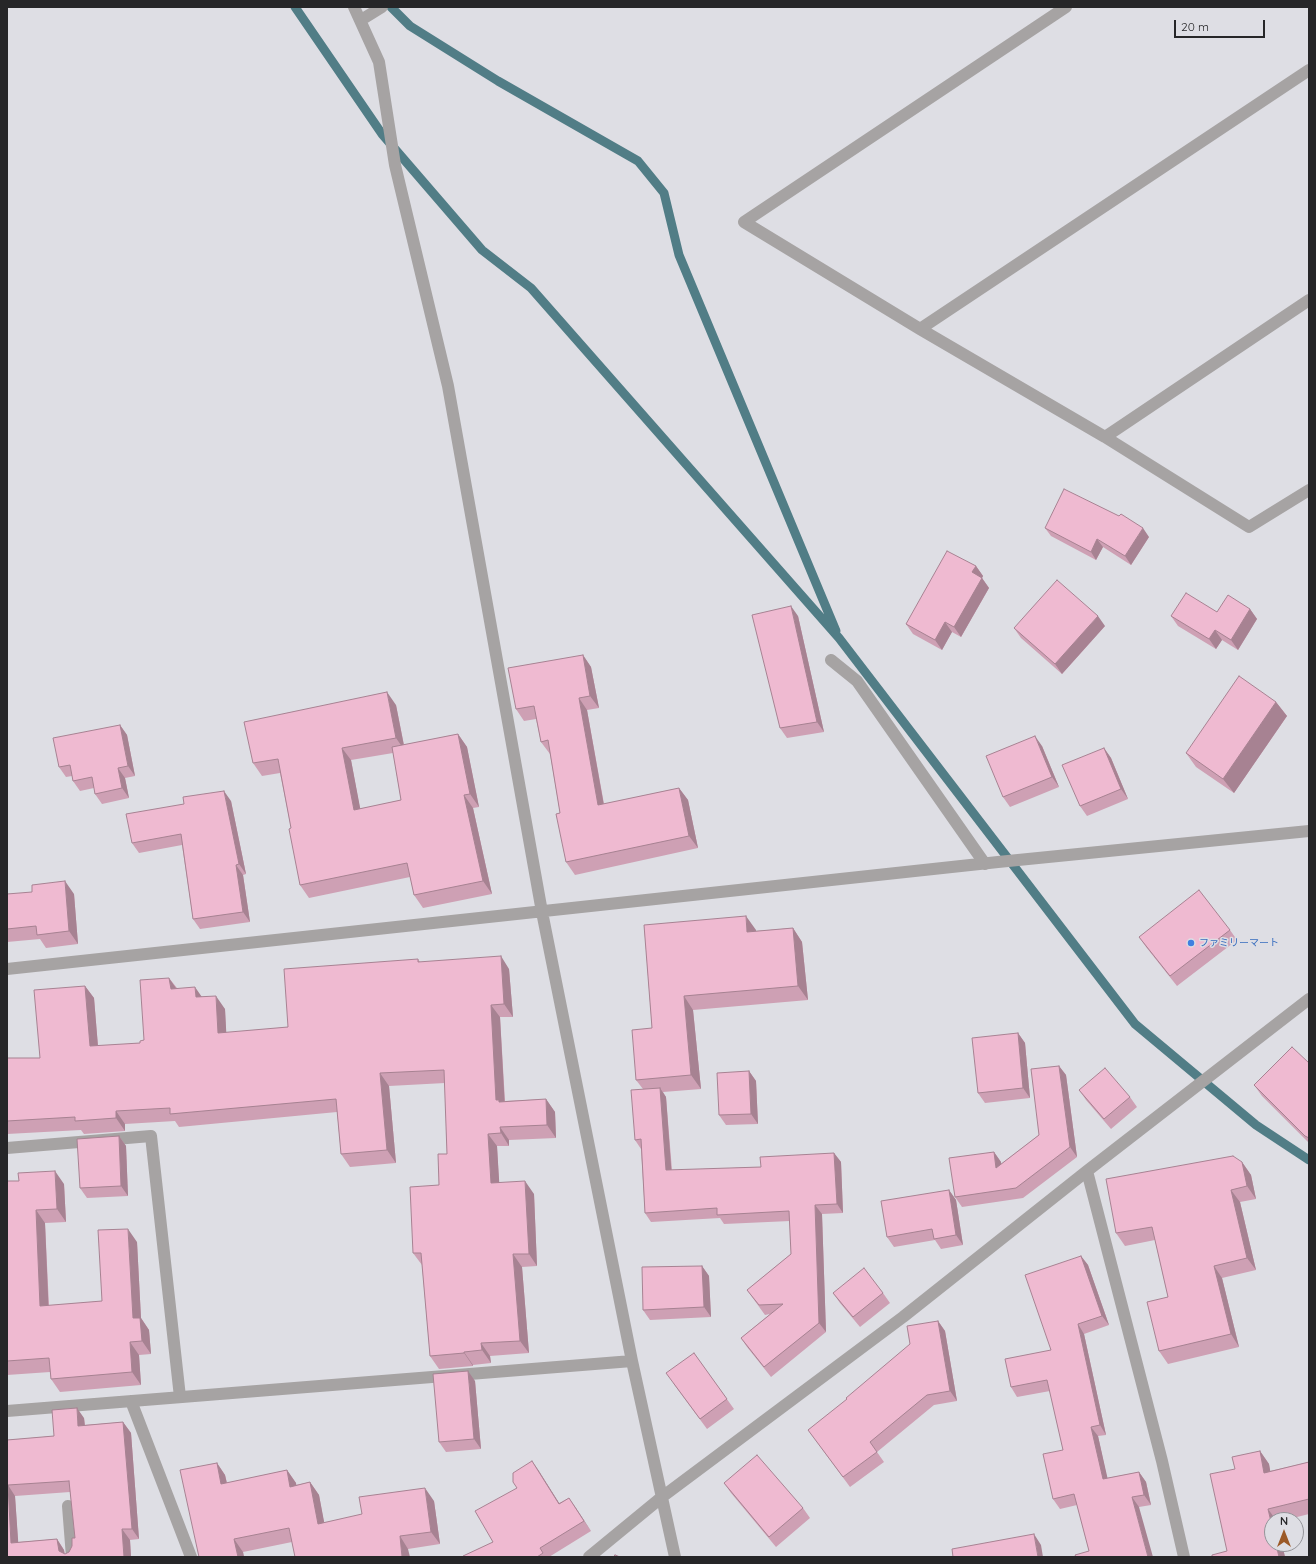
<!DOCTYPE html>
<meta charset="utf-8">
<style>
body{margin:0}
#map{position:relative;width:1316px;height:1564px;overflow:hidden;background:#dedee4;font-family:Quicksand,sans-serif}
canvas{display:block}
.frame{position:absolute;inset:0;border:8px solid #262628;pointer-events:none}
.north{position:absolute;left:1264px;top:1512px;width:40px;height:40px;box-sizing:border-box;background:#dedee4;border:1px solid #949499;border-radius:50%;rotate:0deg;font-size:11px;font-weight:700;line-height:16px;text-align:center;color:#262628}
.north::after{content:'';display:block;margin:auto;width:14px;height:18px;background:#9b5927;clip-path:polygon(50% 0,100% 100%,50% 72%,0 100%)}
.scale{position:absolute;left:1174px;top:20px;width:91px;height:18px;box-sizing:border-box;border:2px solid #262628;border-top:0;padding-left:5px;font-size:12px;line-height:14px;white-space:nowrap;color:#262628;-webkit-text-stroke:3px #dedee4;paint-order:stroke}
</style>
<div id="map">
<canvas width="1316" height="1564"></canvas>
<div class="frame"></div>
<div class="north">N</div>
<div class="scale">20 m</div>
</div>
<script>
const c = document.querySelector('canvas').getContext('2d');
c.lineJoin = 'round';
function poly(rows) {
  const path = new Path2D();
  for (const r of rows) {
    path.moveTo(r[0], r[1]);
    for (let i = 2; i < r.length; i += 2) path.lineTo(r[i], r[i + 1]);
  }
  return path;
}
function strokePath(path, color, width, dash) {
  c.strokeStyle = color;
  c.lineWidth = width;
  c.lineCap = dash ? 'butt' : 'round';
  c.setLineDash(dash || []);
  c.stroke(path);
}
function fillPath(path, color) {
  c.fillStyle = color;
  c.fill(path, 'evenodd');
}
function drawText(font, color, halo, rows, align = 'center') {
  c.font = font + ' Quicksand,"Noto Sans JP",sans-serif';
  c.lineWidth = 3;
  c.setLineDash([]);
  c.textBaseline = 'middle';
  c.strokeStyle = halo;
  c.fillStyle = color;
  for (const [text, x, y, turn = 0] of rows) {
    c.save();
    c.translate(x, y);
    c.rotate((+turn || 0) * Math.PI / 180);
    c.textAlign = isNaN(turn) ? turn : align;
    if (halo) c.strokeText(text, 0, 0);
    c.fillText(text, 0, 0);
    c.restore();
  }
}
const stream = poly([
 [295,7,382,134,482,250,531,288,839,638,1135,1024,1256,1125,1309,1160],
 [391,7,410,26,498,81,638,161,664,193,679,255,836,631]
]);
const minor = poly([
 [354,7,379,62,395,165,448,386,542,912,632,1361,675,1557],
 [1066,7,744,222,920,329,1105,437,1249,527,1309,490],
 [361,20,382,7],
 [920,329,1309,70],
 [1105,437,1309,300],
 [831,660,857,681,985,864],
 [7,969,998,862,1309,831],
 [7,1148,151,1136,180,1397],
 [1087,1171,1162,1461,1184,1557],
 [131,1401,191,1557],
 [7,1411,632,1361],
 [68,1506,72,1557],
 [589,1557,662,1497,903,1317,1087,1171,1309,999]
]);
const wall = poly([
 [1045,528,1149,537,1131,565,1103,547,1096,560,1051,536],
 [976,566,983,576,982,578,989,588,961,637,952,632,942,650,913,634,906,624],
 [1250,609,1257,619,1238,650,1222,640,1216,649,1178,626,1171,616],
 [798,616,824,732,787,738,780,728],
 [1105,626,1062,674,1021,638,1014,628],
 [583,655,591,667,599,708,587,710,604,804,679,788,688,800,698,848,575,875,566,862,560,813,550,754,541,742,536,719,524,721,516,709],
 [1276,702,1287,716,1234,793,1196,767,1186,753],
 [396,705,404,745,458,734,467,747,479,807,473,808,492,894,423,908,414,895,410,877,309,898,300,885,291,828,280,773,262,776,253,763],
 [393,753,401,800,360,809,351,760],
 [120,725,127,735,135,776,125,778,129,798,102,804,95,794,94,788,80,791,73,781,72,776,66,777,59,767],
 [1042,746,1059,787,1010,807,1003,797],
 [1104,748,1111,758,1128,799,1087,816,1080,806],
 [231,801,246,874,243,875,250,922,200,929,193,919,182,845,139,853,132,843],
 [7,894,74,894,78,944,46,948,40,939,7,942],
 [644,925,756,930,756,931,793,928,802,942,808,1000,693,1010,701,1089,663,1092,666,1097,672,1170,761,1167,834,1153,841,1162,843,1213,822,1214,826,1332,771,1377,747,1347,741,1338,770,1314,765,1315,747,1290,791,1254,790,1221,724,1224,720,1218,651,1222,645,1213,641,1149,635,1140,643,1089,636,1080,652,1028],
 [1230,930,1237,940,1177,986,1146,947,1139,937],
 [418,959,420,962,509,969,513,1017,500,1017,505,1101,546,1099,555,1112,556,1138,509,1140,509,1146,497,1146,499,1182,534,1194,537,1266,522,1267,529,1353,490,1356,491,1363,473,1365,473,1366,439,1369,430,1356,422,1265,413,1253,439,1185,447,1154,445,1083,389,1086,396,1163,350,1167,341,1154,337,1112,179,1127,175,1121,125,1124,125,1131,84,1134,81,1130,7,1134,7,1058,40,1058,85,986,94,998,98,1046,140,1043,144,1040,169,978,177,988,202,997,225,1009,226,1033,288,1027],
 [1018,1033,1025,1043,1030,1098,985,1103,978,1093],
 [1309,1063,1309,1143,1262,1096,1254,1085],
 [1059,1066,1066,1075,1077,1157,1023,1198,962,1207,955,1197,994,1152,1001,1162,1001,1164,1039,1135],
 [749,1071,756,1081,758,1124,726,1125,719,1115],
 [1079,1090,1130,1097,1137,1107,1111,1129,1086,1100],
 [119,1136,126,1146,128,1196,87,1198,80,1188],
 [1242,1162,1251,1175,1256,1199,1240,1202,1256,1270,1222,1278,1239,1347,1168,1364,1159,1351,1168,1297,1155,1240,1125,1246,1116,1233],
 [7,1181,64,1184,66,1222,45,1223,49,1306,102,1301,137,1242,141,1318,149,1330,151,1354,139,1355,141,1385,60,1392,51,1379,50,1372,7,1375,8,1388,7,1388],
 [949,1190,956,1200,963,1245,941,1249,935,1240,894,1247,887,1237],
 [1081,1256,1088,1265,1109,1325,1084,1334,1106,1435,1098,1436,1107,1478,1139,1472,1146,1482,1151,1505,1139,1507,1089,1551,1077,1505,1060,1509,1053,1499,1063,1450,1050,1391,1017,1397,1011,1387,1051,1350],
 [702,1266,709,1276,711,1317,650,1320,643,1310],
 [833,1293,883,1293,890,1303,860,1327,840,1303],
 [938,1321,945,1331,957,1401,934,1405,877,1452,884,1462,850,1487,808,1430,847,1400],
 [694,1353,734,1409,707,1429,673,1383],
 [475,1381,481,1449,446,1452,439,1442],
 [84,1418,85,1425,123,1422,131,1433,139,1539,130,1540,131,1557,7,1557,7,1440,54,1436],
 [70,1492,75,1538,69,1552,65,1554,64,1550,57,1539,18,1542,15,1496],
 [1260,1451,1269,1464,1270,1471,1309,1462,1309,1514,1285,1520,1272,1520,1272,1544,1282,1544,1285,1557,1227,1551,1235,1469],
 [532,1461,559,1503,569,1498,591,1531,549,1557,463,1557,493,1542,517,1488],
 [217,1463,225,1475,227,1483,287,1470,296,1483,296,1485,310,1482,319,1495,324,1523,434,1501,440,1544,408,1549,292,1542,243,1552,244,1557,199,1557],
 [724,1483,803,1508,810,1518,776,1547,731,1493]
]);
const shadedWall = poly([
 [1143,528,1149,537,1131,565,1125,556],
 [1097,539,1103,547,1096,560,1091,552],
 [976,566,983,576,982,578,989,588,961,637,954,627,972,572],
 [791,606,798,616,824,732,817,722],
 [1250,609,1257,619,1238,650,1231,640],
 [1098,616,1105,626,1062,674,1055,664],
 [945,622,952,632,942,650,935,640],
 [1215,630,1222,640,1216,649,1209,639],
 [583,655,591,667,599,708,590,696],
 [387,692,396,705,405,751,396,738],
 [579,698,587,710,606,817,598,805],
 [1276,702,1287,716,1234,793,1223,779],
 [120,725,127,735,135,776,128,766],
 [458,734,467,747,479,807,470,794],
 [1035,736,1042,746,1059,787,1052,777],
 [342,748,351,760,363,823,354,810],
 [1104,748,1111,758,1128,799,1121,789],
 [118,768,125,778,129,798,122,788],
 [679,788,688,800,698,848,689,836],
 [224,791,231,801,246,874,239,864],
 [464,795,473,808,492,894,483,881],
 [236,865,243,875,250,922,243,912],
 [65,881,74,894,78,944,69,931],
 [746,916,756,930,757,946,747,932],
 [793,928,802,942,808,1000,798,986],
 [501,956,509,969,513,1017,504,1004],
 [169,978,178,991,171,989],
 [85,986,94,998,99,1059,90,1046],
 [195,987,204,1000,196,997],
 [216,996,225,1009,227,1046,218,1033],
 [684,996,693,1010,701,1089,691,1075],
 [491,1005,500,1017,505,1109,496,1100],
 [1018,1033,1025,1043,1030,1098,1023,1088],
 [1059,1066,1066,1075,1077,1157,1070,1147],
 [749,1071,756,1081,758,1124,751,1114],
 [380,1073,389,1086,396,1163,387,1150],
 [660,1088,666,1097,672,1179,666,1170],
 [546,1099,555,1112,556,1138,547,1125],
 [116,1111,125,1124,125,1131,116,1118],
 [500,1127,509,1140,509,1146,501,1133],
 [488,1134,497,1146,500,1195,491,1183],
 [119,1136,126,1146,128,1196,121,1186],
 [994,1152,1001,1162,1003,1178,996,1168],
 [834,1153,841,1162,843,1213,837,1204],
 [1242,1162,1251,1175,1256,1199,1247,1186],
 [55,1171,64,1184,66,1222,57,1209],
 [525,1181,534,1194,537,1266,529,1254],
 [949,1190,956,1200,963,1245,956,1235],
 [1231,1190,1240,1202,1256,1270,1247,1258],
 [815,1205,822,1214,826,1332,819,1323],
 [36,1210,45,1223,49,1319,40,1306],
 [128,1229,137,1242,141,1318,149,1330,151,1354,142,1341,133,1318],
 [513,1254,522,1267,529,1353,520,1341],
 [1081,1256,1088,1265,1109,1325,1102,1316],
 [702,1266,709,1276,711,1317,704,1307],
 [1214,1266,1222,1278,1239,1347,1231,1334],
 [938,1321,945,1331,957,1401,950,1391],
 [1078,1324,1084,1334,1106,1435,1100,1425],
 [130,1342,139,1355,141,1385,132,1372],
 [481,1343,490,1356,491,1363,482,1350],
 [464,1352,473,1365,473,1366,464,1353],
 [468,1371,475,1381,481,1449,474,1439],
 [7,1374,7,1375,8,1388,7,1387],
 [77,1408,84,1418,86,1437,78,1426],
 [123,1422,131,1433,139,1539,132,1529],
 [1091,1427,1098,1436,1110,1489,1103,1479],
 [1260,1451,1269,1464,1273,1486,1264,1473],
 [532,1461,539,1471,566,1514,559,1504],
 [217,1463,225,1475,230,1497,221,1484],
 [287,1470,296,1483,299,1500,290,1487],
 [1139,1472,1146,1482,1151,1505,1144,1495],
 [310,1482,319,1495,327,1537,318,1524],
 [8,1485,15,1496,19,1553,11,1543],
 [425,1488,434,1501,440,1544,431,1532],
 [1132,1497,1139,1507,1153,1557,1148,1557],
 [569,1498,576,1508,591,1531,584,1521],
 [1268,1509,1276,1520,1272,1520,1272,1526],
 [122,1529,130,1540,131,1557,124,1557],
 [1034,1534,1041,1545,1043,1557,1038,1557],
 [400,1536,408,1549,410,1557,402,1557],
 [57,1539,64,1550,65,1557,59,1551],
 [234,1539,243,1552,244,1557,238,1557],
 [1276,1544,1282,1544,1285,1557,1279,1557]
]);
const building = poly([
 [1064,489,1119,516,1121,514,1143,528,1125,556,1097,539,1091,552,1045,528,1064,489],
 [947,551,976,566,972,572,982,578,954,627,945,622,935,640,906,624,947,551],
 [1057,580,1098,616,1055,664,1014,628,1057,580],
 [1186,593,1217,612,1228,595,1250,609,1231,640,1215,630,1209,639,1171,616,1186,593],
 [791,606,817,722,780,728,752,615,791,606],
 [583,655,590,696,579,698,598,805,679,788,689,836,566,862,556,814,560,813,548,740,541,742,534,706,516,709,508,668,583,655],
 [1239,676,1276,702,1223,779,1186,753,1239,676],
 [387,692,396,738,342,748,354,810,401,800,392,747,458,734,470,794,464,795,483,881,414,895,407,863,300,885,289,829,291,828,278,759,253,763,244,722,387,692],
 [120,725,128,766,118,768,122,788,95,794,92,777,73,781,70,765,59,767,53,738,120,725],
 [1035,736,1052,777,1003,797,986,756,1035,736],
 [1104,748,1121,789,1080,806,1062,765,1104,748],
 [224,791,239,864,236,865,243,912,193,919,181,834,132,843,126,814,184,804,183,797,224,791],
 [65,881,69,931,37,935,36,926,7,929,7,894,32,892,32,885,65,881],
 [1199,890,1230,930,1170,976,1139,937,1199,890],
 [746,916,747,932,793,928,798,986,684,996,691,1075,636,1080,632,1030,652,1028,644,925,746,916],
 [501,956,504,1004,491,1005,496,1100,499,1100,499,1102,546,1099,547,1125,500,1127,501,1133,488,1134,491,1183,525,1181,529,1254,513,1254,520,1341,481,1343,482,1350,464,1352,464,1353,430,1356,421,1253,413,1253,410,1187,439,1185,438,1154,447,1154,444,1070,380,1073,387,1150,341,1154,336,1099,170,1114,170,1108,116,1111,116,1118,75,1121,75,1117,7,1121,7,1058,40,1058,34,990,85,986,90,1046,140,1043,140,1041,144,1040,140,980,169,978,171,989,195,987,196,997,216,996,218,1033,288,1027,284,969,418,959,418,962,501,956],
 [1018,1033,1023,1088,978,1093,972,1038,1018,1033],
 [1292,1047,1309,1063,1309,1138,1305,1136,1254,1085,1292,1047],
 [1059,1066,1070,1147,1016,1188,955,1197,949,1158,994,1152,996,1168,1039,1135,1031,1069,1059,1066],
 [1105,1068,1130,1097,1104,1119,1079,1090,1105,1068],
 [749,1071,751,1114,719,1115,717,1073,749,1071],
 [660,1088,666,1170,761,1167,760,1157,834,1153,837,1204,815,1205,819,1323,764,1367,741,1338,783,1304,759,1305,747,1290,791,1254,789,1211,717,1215,717,1208,645,1213,641,1139,635,1140,631,1090,660,1088],
 [119,1136,121,1186,80,1188,77,1139,119,1136],
 [1233,1156,1242,1162,1247,1186,1231,1190,1247,1258,1214,1266,1231,1334,1159,1351,1147,1302,1168,1297,1152,1227,1116,1233,1106,1179,1233,1156],
 [55,1171,57,1209,36,1210,40,1306,102,1301,98,1230,128,1229,133,1318,140,1318,142,1341,130,1342,132,1372,51,1379,49,1358,7,1361,7,1181,19,1181,18,1173,55,1171],
 [949,1190,956,1235,934,1239,932,1229,887,1237,881,1201,949,1190],
 [1081,1256,1102,1316,1078,1324,1100,1425,1091,1427,1103,1479,1139,1472,1144,1495,1132,1497,1148,1557,1076,1557,1075,1555,1089,1551,1074,1494,1053,1499,1043,1454,1063,1450,1047,1380,1011,1387,1005,1359,1051,1350,1025,1275,1081,1256],
 [702,1266,704,1307,643,1310,642,1267,702,1266],
 [864,1268,883,1293,853,1317,833,1293,864,1268],
 [938,1321,950,1391,927,1395,870,1442,877,1452,843,1477,808,1430,847,1399,846,1398,910,1344,907,1326,938,1321],
 [694,1353,727,1399,700,1419,666,1373,694,1353],
 [468,1371,474,1439,439,1442,433,1374,468,1371],
 [77,1408,78,1426,123,1422,132,1529,122,1529,124,1557,7,1557,7,1440,54,1436,52,1410,77,1408],
 [69,1481,75,1538,72,1538,72,1546,69,1552,65,1554,59,1551,57,1539,11,1543,8,1485,69,1481],
 [1260,1451,1264,1473,1309,1462,1309,1499,1268,1509,1272,1526,1272,1544,1276,1544,1279,1557,1212,1557,1212,1555,1227,1551,1210,1474,1235,1469,1232,1457,1260,1451],
 [757,1455,803,1508,769,1537,724,1483,757,1455],
 [532,1461,559,1504,569,1498,584,1521,540,1548,543,1553,537,1557,463,1557,463,1556,493,1542,475,1511,517,1488,513,1482,513,1473,532,1461],
 [217,1463,221,1484,287,1470,290,1487,310,1482,318,1524,362,1514,359,1497,425,1488,431,1532,400,1536,402,1557,295,1557,289,1528,234,1539,238,1557,199,1557,180,1470,217,1463],
 [1034,1534,1038,1557,953,1557,952,1549,1034,1534],
 [615,1555,620,1557,613,1557,615,1555]
]);
const markers = [
 [1191,943,4,"#3f7fe0"]
];
const shopNames = [
 ["ファミリーマート",1199,943]
];
strokePath(stream, '#517d86', 9);
strokePath(minor, '#a6a3a3', 12);
fillPath(wall, '#cea0b4');
fillPath(shadedWall, '#a78292');
fillPath(building, '#efbad1');
strokePath(building, '#a78292', 1);
for (const [x, y, r, color] of markers) {
  const dot = new Path2D();
  dot.arc(x, y, r, 0, 2 * Math.PI);
  c.fillStyle = color;
  c.fill(dot);
  strokePath(dot, '#dedee4', 1.5);
}
drawText('10px', '#366cbe', '#dedee4', shopNames, 'left');
</script>
